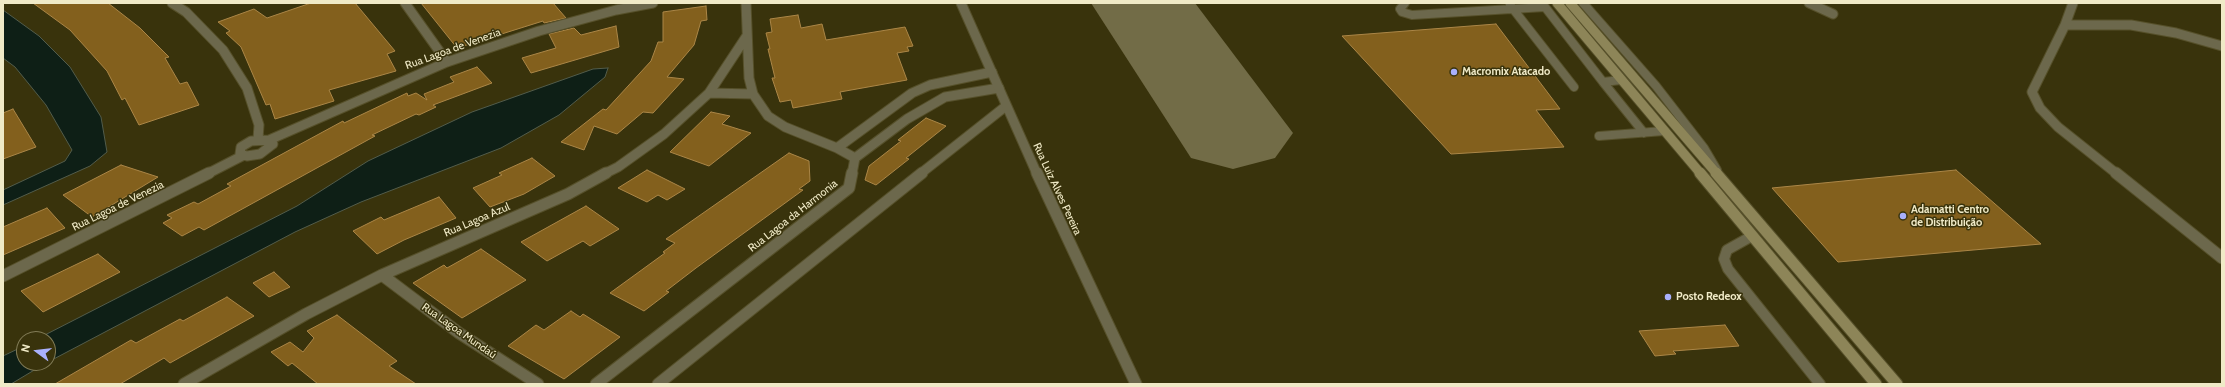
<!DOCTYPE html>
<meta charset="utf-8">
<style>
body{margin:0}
#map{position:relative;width:2225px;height:387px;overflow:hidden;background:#39330c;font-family:Cabin,sans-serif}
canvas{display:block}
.frame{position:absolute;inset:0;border:4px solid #f0eac7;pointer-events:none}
.north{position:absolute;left:16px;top:331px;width:40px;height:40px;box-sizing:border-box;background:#39330c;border:1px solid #827c57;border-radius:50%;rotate:285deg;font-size:11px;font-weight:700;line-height:16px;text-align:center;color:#f0eac7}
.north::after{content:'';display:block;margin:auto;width:14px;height:18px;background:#a9b0fc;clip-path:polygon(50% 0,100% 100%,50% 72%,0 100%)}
</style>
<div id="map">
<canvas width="2225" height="387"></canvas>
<div class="frame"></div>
<div class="north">N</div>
</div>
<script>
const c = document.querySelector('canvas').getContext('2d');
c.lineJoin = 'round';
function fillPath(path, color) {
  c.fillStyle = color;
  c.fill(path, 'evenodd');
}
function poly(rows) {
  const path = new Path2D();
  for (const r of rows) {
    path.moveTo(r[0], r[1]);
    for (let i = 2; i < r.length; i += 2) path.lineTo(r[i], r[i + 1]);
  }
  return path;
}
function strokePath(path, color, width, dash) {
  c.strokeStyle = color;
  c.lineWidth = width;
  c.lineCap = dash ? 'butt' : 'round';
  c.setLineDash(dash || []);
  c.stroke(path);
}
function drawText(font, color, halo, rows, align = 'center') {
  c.font = font + ' Cabin,sans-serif';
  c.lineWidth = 3;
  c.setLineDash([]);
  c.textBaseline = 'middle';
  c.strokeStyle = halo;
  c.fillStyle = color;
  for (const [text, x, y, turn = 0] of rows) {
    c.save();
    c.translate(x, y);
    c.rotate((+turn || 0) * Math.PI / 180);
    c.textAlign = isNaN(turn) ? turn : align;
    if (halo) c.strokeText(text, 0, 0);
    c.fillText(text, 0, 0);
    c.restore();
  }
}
const water = poly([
 [3,10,39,36,70,67,101,117,107,152,90,166,3,205,3,190,65,161,72,150,46,105,15,67,3,58,3,10],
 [608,68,605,77,559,115,501,148,361,202,295,232,48,362,48,339,37,339,297,206,368,161,472,112,593,69,608,68],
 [24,346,24,363,46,363,11,384,3,384,3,356,24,346]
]);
const runway = poly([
 [1091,3,1195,3,1293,133,1275,158,1233,169,1191,158,1091,3]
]);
const building = poly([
 [33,3,108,3,140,28,169,57,165,58,180,84,187,82,199,105,139,125,125,98,122,100,107,71,70,30,33,3],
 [311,3,355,3,395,51,387,54,396,71,329,90,334,101,275,119,270,104,266,105,241,47,226,33,230,31,218,22,254,9,267,18,311,3],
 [421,3,553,3,566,18,544,23,543,21,457,48,421,3],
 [706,6,707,20,701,21,694,45,667,77,684,79,653,113,643,112,617,134,594,126,584,150,561,142,603,109,606,110,651,61,658,42,663,42,663,12,706,6],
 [798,15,801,28,822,24,826,40,905,27,913,46,907,47,909,51,897,53,907,80,840,92,842,99,793,108,791,100,780,102,772,78,775,78,768,49,770,49,766,33,772,32,770,19,798,15],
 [1496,24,1560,109,1536,110,1564,147,1451,154,1342,36,1496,24],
 [616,26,619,47,531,73,522,58,556,48,549,34,574,28,581,35,616,26],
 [477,67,492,83,433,105,436,107,419,115,416,114,372,135,375,136,204,230,199,227,182,236,163,223,172,218,167,215,194,202,198,204,231,186,227,184,343,121,344,123,407,93,408,96,416,93,427,100,424,94,454,82,450,77,477,67],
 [13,109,36,147,3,159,3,113,13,109],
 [711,112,730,116,722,124,751,133,709,166,670,152,711,112],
 [926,118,946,126,906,158,909,159,876,185,865,180,869,166,901,141,898,140,926,118],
 [789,153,809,161,810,181,799,189,803,190,696,268,666,291,669,292,644,311,610,293,665,253,663,252,675,243,666,239,789,153],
 [532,158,555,176,524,194,490,207,473,188,502,175,499,173,532,158],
 [121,165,158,177,92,217,63,195,121,165],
 [647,170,685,189,667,200,658,195,647,202,618,188,647,170],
 [1956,170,2041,244,1838,262,1772,188,1956,170],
 [439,197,456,218,404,240,377,254,353,231,381,217,384,220,439,197],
 [586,206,619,229,590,246,583,241,547,261,521,242,586,206],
 [47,208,65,228,3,255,3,227,47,208],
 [481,249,526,280,462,318,413,283,444,265,447,268,481,249],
 [98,254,120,272,43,312,21,291,98,254],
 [274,272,290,287,269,297,253,283,274,272],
 [227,297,254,316,170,363,164,358,120,384,55,384,131,340,136,343,180,319,183,321,227,297],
 [571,311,580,317,583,314,620,337,564,379,508,346,536,325,544,330,571,311],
 [337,315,397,361,389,366,416,384,318,384,292,363,288,366,271,352,290,342,303,352,314,338,307,331,337,315],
 [1725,325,1739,346,1673,351,1676,354,1655,356,1639,331,1725,325]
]);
const serviceFar1 = poly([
 [1405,3,1400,9,1402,12,1412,15,1545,7,1603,82],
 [1583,3,1656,86,1704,148,1717,170],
 [1510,5,1574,87],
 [1621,80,1603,82,1644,133],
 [1599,136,1664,131]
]);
const service = poly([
 [1752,236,1727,250,1724,259,1728,269,1820,384]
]);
const minorFar1 = poly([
 [172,3,186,12,223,50,247,88,259,125,258,139],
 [405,3,447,62],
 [746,3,749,78,753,94,768,116,785,127,837,148,855,158,852,174],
 [1809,3,1833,14],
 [2065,25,2073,3],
 [709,93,753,94],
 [269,140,273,144,260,154,247,156,240,154,241,147,251,141,269,140],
 [269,140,447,62,539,31,616,10,653,3],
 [837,148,912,93,930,85,992,72],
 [855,158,907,119,945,97,999,88],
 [207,174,242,156],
 [604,174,618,167,664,134,709,93,746,37],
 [920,174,1006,106],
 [2117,174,2058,127,2040,108,2032,92,2065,25,2131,25,2176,33,2222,46]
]);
const minor = poly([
 [2116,173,2222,258],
 [382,275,459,333,538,384],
 [3,276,209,173],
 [184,384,306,314,382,275,568,194,606,173],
 [596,384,849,188,852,173],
 [658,384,922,173]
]);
const tertiaryFar1 = poly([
 [961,3,1037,174]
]);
const tertiary = poly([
 [1037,173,1136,384]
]);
const secondaryFar1 = poly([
 [1557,3,1701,174],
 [1570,3,1717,174]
]);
const secondary = poly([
 [1700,173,1876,384],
 [1716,173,1897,384]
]);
const markers = [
 [1454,72,4,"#a9b0fc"],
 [1903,216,4,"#a9b0fc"],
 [1668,297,4,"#a9b0fc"]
];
const streetNames = [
 ["Rua Lagoa de Venezia",453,49,-20],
 ["Rua Luiz Alves Pereira",1057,189,65],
 ["Rua Lagoa de Venezia",118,206,-26],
 ["Rua Lagoa da Harmonia",793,216,-38],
 ["Rua Lagoa Azul",477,220,-23],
 ["Rua Lagoa Mundaú",459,331,35]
];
const poiNames = [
 ["Macromix Atacado",1462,72],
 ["Adamatti Centro",1911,210],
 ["de Distribuição",1911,223],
 ["Posto Redeox",1676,297]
];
fillPath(water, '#0e1f16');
strokePath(water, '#525c4b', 1);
fillPath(runway, '#726c47');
fillPath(building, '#83601d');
strokePath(building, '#ab8647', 1);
strokePath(serviceFar1, '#56502a', 10);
strokePath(service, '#56502a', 12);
strokePath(minorFar1, '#56502a', 11);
strokePath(minor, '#56502a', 13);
strokePath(tertiaryFar1, '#56502a', 11);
strokePath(tertiary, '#56502a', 13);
strokePath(secondaryFar1, '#56502a', 11);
strokePath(secondary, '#56502a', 13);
strokePath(serviceFar1, '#6c684c', 8);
strokePath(service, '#6c684c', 10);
strokePath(minorFar1, '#6c684c', 9);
strokePath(minor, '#6c684c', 11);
strokePath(tertiaryFar1, '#6c684c', 9);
strokePath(tertiary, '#6c684c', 11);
strokePath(secondaryFar1, '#8d8558', 9);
strokePath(secondary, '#8d8558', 11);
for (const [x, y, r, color] of markers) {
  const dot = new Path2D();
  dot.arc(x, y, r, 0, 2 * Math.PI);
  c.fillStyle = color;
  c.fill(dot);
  strokePath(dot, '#39330c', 1.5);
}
drawText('11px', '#f0eac7', '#39330c', streetNames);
drawText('bold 11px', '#f0eac7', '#39330c', poiNames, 'left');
</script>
